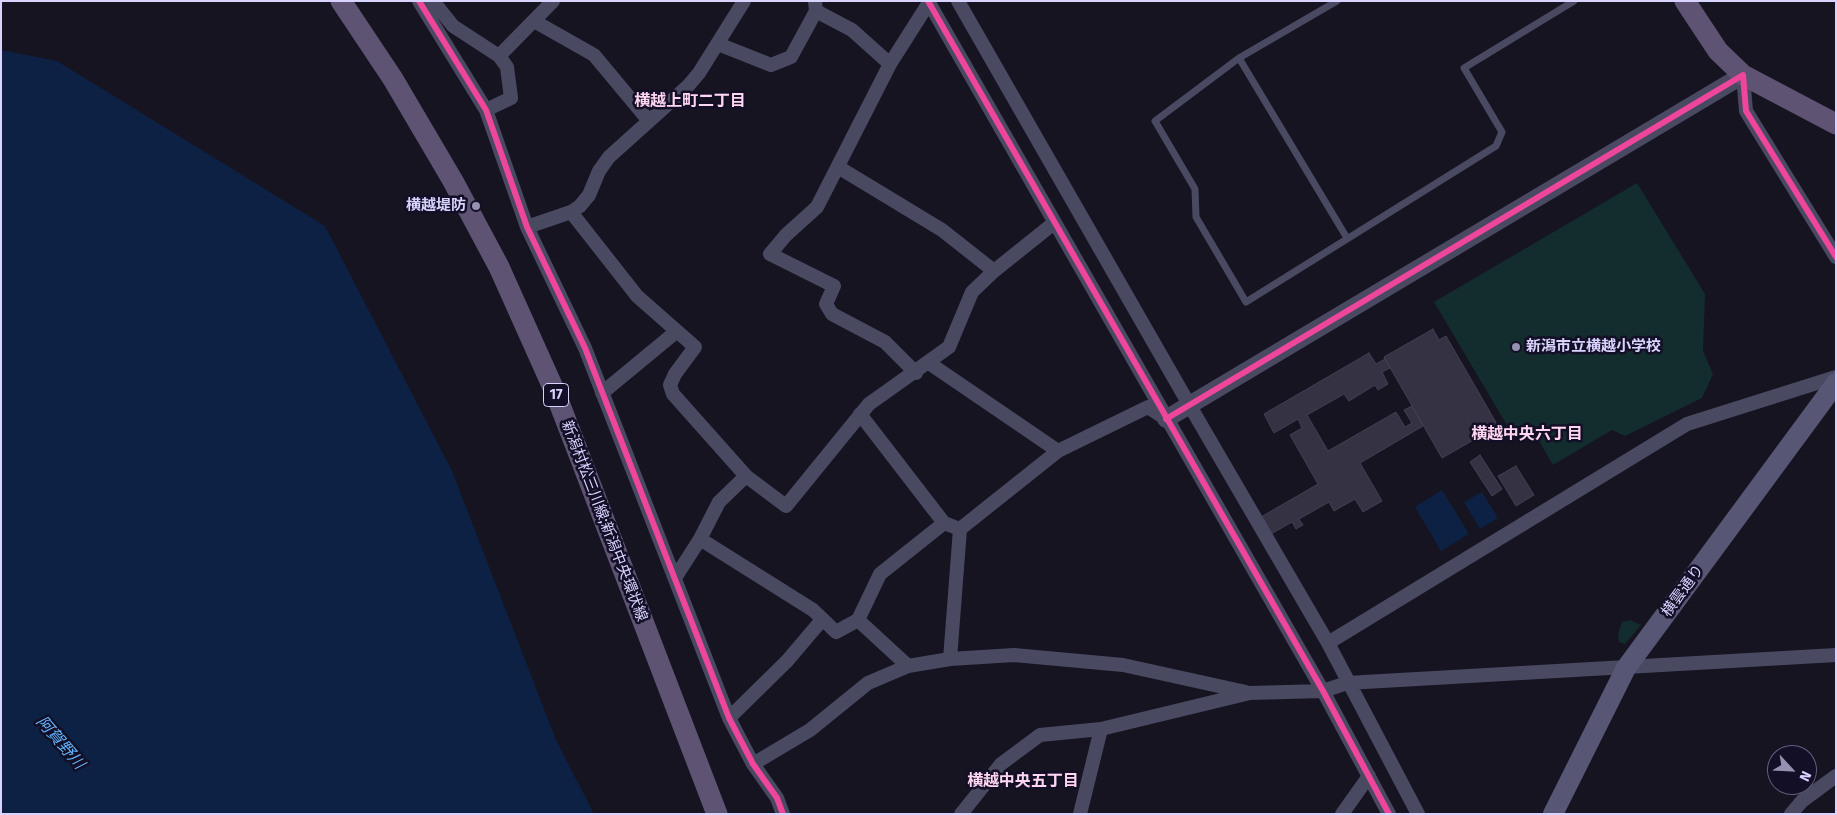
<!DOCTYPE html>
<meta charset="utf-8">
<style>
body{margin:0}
#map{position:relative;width:1837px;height:815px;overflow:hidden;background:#161421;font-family:"Fira Sans",sans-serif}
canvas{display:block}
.frame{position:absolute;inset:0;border:2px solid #d9d4ff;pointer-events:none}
.north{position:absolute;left:1767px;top:745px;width:50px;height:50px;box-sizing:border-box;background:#130f26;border:1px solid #625e7d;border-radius:50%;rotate:115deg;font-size:14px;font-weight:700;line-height:20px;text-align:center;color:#d9d4ff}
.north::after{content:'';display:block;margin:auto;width:18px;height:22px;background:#9591b1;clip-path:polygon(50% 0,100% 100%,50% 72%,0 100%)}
</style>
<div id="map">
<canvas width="1837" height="815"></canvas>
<div class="frame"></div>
<div class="north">N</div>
</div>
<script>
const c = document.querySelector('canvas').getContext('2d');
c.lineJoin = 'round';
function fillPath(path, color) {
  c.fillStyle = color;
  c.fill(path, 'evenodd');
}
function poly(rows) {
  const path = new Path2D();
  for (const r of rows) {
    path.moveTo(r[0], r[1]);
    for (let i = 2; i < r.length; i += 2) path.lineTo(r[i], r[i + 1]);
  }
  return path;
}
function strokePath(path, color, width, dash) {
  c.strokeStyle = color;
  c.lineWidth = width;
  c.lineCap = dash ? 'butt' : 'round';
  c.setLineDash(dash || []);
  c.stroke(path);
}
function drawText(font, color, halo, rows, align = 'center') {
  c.font = font + ' "Fira Sans","Noto Sans JP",sans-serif';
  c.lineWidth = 5;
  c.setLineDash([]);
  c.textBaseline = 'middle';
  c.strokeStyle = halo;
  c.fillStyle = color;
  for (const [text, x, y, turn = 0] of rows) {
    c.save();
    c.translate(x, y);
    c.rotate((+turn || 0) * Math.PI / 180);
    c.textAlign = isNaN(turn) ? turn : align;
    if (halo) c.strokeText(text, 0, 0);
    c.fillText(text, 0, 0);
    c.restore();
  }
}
const green = poly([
 [1637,183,1705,294,1703,351,1713,374,1702,398,1625,436,1612,430,1553,465,1528,422,1511,432,1434,302],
 [1630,620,1641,625,1625,644,1619,642,1618,634,1622,622]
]);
const water = poly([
 [1,50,57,61,325,226,452,471,556,740,594,814,1,814],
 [1442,490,1469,534,1441,551,1415,507],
 [1482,492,1498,518,1480,529,1464,502]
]);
const building = poly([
 [1433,329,1439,340,1446,336,1498,426,1442,458,1384,357,1433,329],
 [1369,353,1376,364,1385,359,1390,368,1382,372,1388,384,1378,390,1375,385,1349,401,1344,394,1307,415,1328,451,1396,412,1405,427,1412,423,1404,410,1412,406,1423,426,1360,463,1382,501,1363,512,1355,499,1334,511,1329,502,1299,519,1303,525,1296,529,1292,522,1271,534,1261,517,1318,484,1290,435,1302,428,1298,419,1274,433,1264,414,1369,353],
 [1480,455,1502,489,1492,496,1470,462,1480,455],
 [1516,466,1534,495,1516,506,1498,476,1516,466]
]);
const service = poly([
 [1337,1,1239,58,1155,121,1195,189,1196,217,1246,302,1496,146,1502,132,1464,68,1574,1],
 [1239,58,1347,238]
]);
const minor = poly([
 [419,1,486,110,527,227,585,348,729,718,753,764,777,798,783,814],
 [433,1,453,26,499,56,507,67,511,98,486,110],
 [815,1,816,11,852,30,890,64],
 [928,1,1323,691,1389,814],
 [958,1,1190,406,1328,643,1418,814],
 [534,21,594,55,649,121],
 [718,44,771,65,791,57,816,11],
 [499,56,553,1],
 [1743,75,1746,111,1836,257],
 [838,167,942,230,994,271],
 [571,212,637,296,695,347,675,374,670,385,673,394,746,476],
 [527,227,571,212,580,206,589,195,599,171,609,157,688,86,699,73,744,1],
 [929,363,1058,451],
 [916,373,885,342,832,314,826,304,834,286,770,254,786,235,817,207,890,64,930,1],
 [602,393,677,331],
 [860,414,944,523],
 [700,539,719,502,746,476,786,506,869,404,949,347,972,292,994,271,1054,223],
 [675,578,700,539,813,610,836,632,858,620,880,574,944,523,960,529,1058,451,1148,407,1163,417],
 [858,620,908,666],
 [1328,643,1687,424,1836,377],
 [950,659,960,529],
 [729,718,787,661,821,621],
 [753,764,810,730,868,683,908,666,950,659,1014,655,1123,665,1246,692],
 [961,814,1001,764,1040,735,1101,729],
 [1080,814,1101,729,1250,693,1323,691,1347,683,1836,655],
 [1342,814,1369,776],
 [1791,814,1802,801,1836,776]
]);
const tertiary = poly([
 [1166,419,1743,75]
]);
const secondary = poly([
 [1553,814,1626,668,1836,383]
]);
const primary = poly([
 [341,1,393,79,453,181,499,267,555,392,717,814],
 [1685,1,1718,51,1743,75,1836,124]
]);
const cycleway = poly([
 [419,1,486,110,527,227,585,348,729,718,753,764,777,798,783,814],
 [928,1,1323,691,1389,814],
 [1166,419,1743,75,1746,111,1836,257]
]);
const markers = [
 [476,206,5,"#9591b1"],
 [1516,347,5,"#9591b1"]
];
const shields = [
 [556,395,25]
];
const shieldNames = [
 ["17",556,395]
];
const poiNames = [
 ["横越堤防",466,206],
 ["新潟市立横越小学校",1526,347,"left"]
];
const streetNames = [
 ["新潟村松三川線;新潟中央環状線",604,521,69],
 ["横雲通り",1683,591,-54]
];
const neighbourhoodNames = [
 ["横越上町二丁目",690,102],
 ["横越中央六丁目",1527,435],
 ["横越中央五丁目",1023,782]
];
const waterNames = [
 ["阿賀野川",60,743,49]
];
fillPath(green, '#132c2d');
fillPath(water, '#0d2144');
fillPath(building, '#343243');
strokePath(building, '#433f54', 1);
strokePath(service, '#4a4962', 7);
strokePath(minor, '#4a4962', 14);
strokePath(tertiary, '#4a4962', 18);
strokePath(secondary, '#575674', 20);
strokePath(primary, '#5e5373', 21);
strokePath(cycleway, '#ed469a', 6);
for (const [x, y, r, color] of markers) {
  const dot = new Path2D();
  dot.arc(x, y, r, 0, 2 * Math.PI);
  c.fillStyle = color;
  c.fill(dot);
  strokePath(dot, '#130f26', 2);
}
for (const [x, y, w] of shields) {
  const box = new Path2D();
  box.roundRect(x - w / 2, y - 11.5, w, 23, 4);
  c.fillStyle = '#130f26';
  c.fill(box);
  strokePath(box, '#d9d4ff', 1);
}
drawText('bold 14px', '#d9d4ff', null, shieldNames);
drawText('bold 15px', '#d9d4ff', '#130f26', poiNames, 'right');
drawText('15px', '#d9d4ff', '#130f26', streetNames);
drawText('bold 16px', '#ffd6f0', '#130f26', neighbourhoodNames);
drawText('italic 16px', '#62b6ff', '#130f26', waterNames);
</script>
